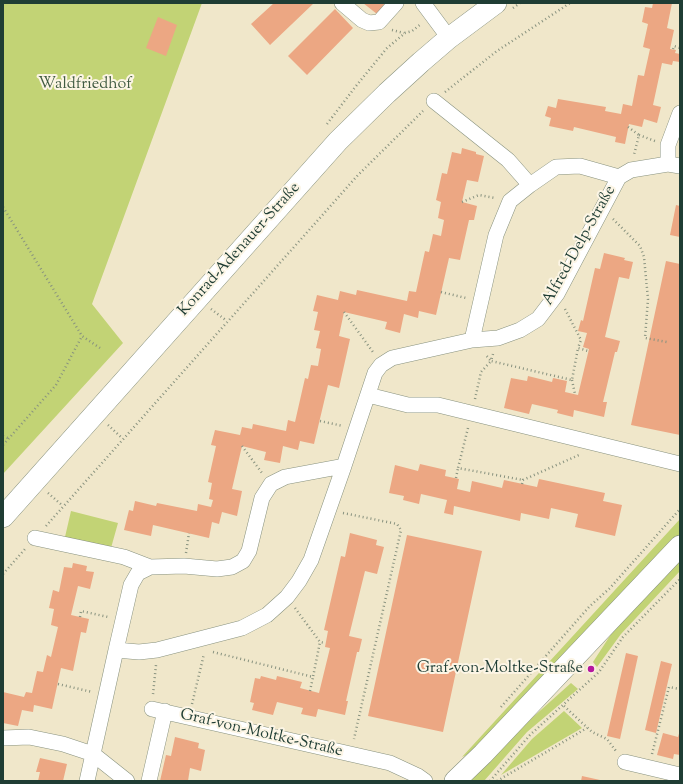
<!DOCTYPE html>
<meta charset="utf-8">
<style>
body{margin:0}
#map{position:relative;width:683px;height:784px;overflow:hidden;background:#f0e7ca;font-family:"Sorts Mill Goudy",serif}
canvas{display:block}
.frame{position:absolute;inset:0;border:4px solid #1f3d34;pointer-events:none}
</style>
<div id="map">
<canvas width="683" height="784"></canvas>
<div class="frame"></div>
</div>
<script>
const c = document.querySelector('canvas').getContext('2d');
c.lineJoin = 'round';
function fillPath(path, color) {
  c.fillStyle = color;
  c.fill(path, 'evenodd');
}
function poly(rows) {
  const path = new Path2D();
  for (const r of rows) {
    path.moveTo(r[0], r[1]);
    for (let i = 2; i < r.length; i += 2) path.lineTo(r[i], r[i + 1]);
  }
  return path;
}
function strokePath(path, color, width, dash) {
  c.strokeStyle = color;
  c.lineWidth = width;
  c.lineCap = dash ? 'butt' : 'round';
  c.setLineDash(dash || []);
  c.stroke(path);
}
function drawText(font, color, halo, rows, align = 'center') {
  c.font = font + ' "Sorts Mill Goudy",serif';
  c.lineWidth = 4;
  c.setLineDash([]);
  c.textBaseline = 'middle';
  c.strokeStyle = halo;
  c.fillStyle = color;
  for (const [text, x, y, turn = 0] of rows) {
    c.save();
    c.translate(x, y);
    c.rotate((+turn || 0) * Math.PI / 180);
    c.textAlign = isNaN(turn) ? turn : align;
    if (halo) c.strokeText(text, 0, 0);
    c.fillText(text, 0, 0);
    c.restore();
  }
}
const green = poly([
 [3,3,202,3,92,304,123,343,3,474],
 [71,511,118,523,111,548,65,537],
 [680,519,680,534,475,751,462,757],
 [680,560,680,571,621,634,597,667,593,662,615,628],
 [571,683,578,689,527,732,484,781,470,781,532,718],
 [564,711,582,728,501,775,532,739]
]);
const building = poly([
 [274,3,314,3,270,45,251,24],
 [363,3,385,3,377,14],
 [653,3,672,3,667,28,674,30,670,49,676,50,675,53,680,54,680,62,673,61,672,65,662,63,653,105,661,107,657,123,644,119,642,127,629,124,625,144,615,142,616,137,574,127,573,131,549,126,551,118,545,116,548,106,556,108,558,99,606,107,605,111,621,114,623,104,632,106,638,75,644,76,650,49,643,47,648,24,642,22,645,7,652,8],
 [335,9,353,28,307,75,288,56],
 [158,17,177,25,166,56,146,48],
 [462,148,476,152,476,154,484,156,478,182,467,180,462,202,477,206,474,220,469,220,460,260,449,258,436,315,419,311,418,318,404,314,400,333,385,329,387,322,344,312,339,336,350,339,339,388,328,385,314,444,300,441,298,450,283,446,280,463,264,460,266,452,242,446,232,489,242,491,237,516,222,512,219,524,212,522,209,538,153,525,151,536,124,530,129,510,133,511,135,501,156,506,157,503,197,511,198,504,211,507,213,500,209,499,212,483,208,482,216,446,211,445,215,430,240,435,242,427,252,429,253,424,286,431,288,420,295,422,305,378,308,379,311,365,318,366,321,349,316,348,320,331,314,330,318,312,313,311,317,295,338,300,340,291,356,295,357,290,407,301,409,291,416,292,425,251,429,252,433,234,441,236,444,220,438,218,441,202,436,200,442,173,447,174,452,152,461,154],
 [676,205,680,206,680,237,670,235],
 [604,253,625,258,624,260,633,262,629,279,619,277,605,337,620,341,617,352,615,352,603,402,607,402,604,417,574,410,573,417,557,413,558,410,532,404,529,414,504,408,511,378,527,381,528,376,552,382,553,378,567,381,565,392,578,395,589,349,583,347,587,333,578,331,581,320,583,321,595,268,600,269],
 [666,261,680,264,680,435,631,425],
 [420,464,446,470,445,476,459,479,457,489,470,492,472,481,502,488,504,480,537,487,539,479,605,493,603,501,622,505,615,536,575,527,578,514,551,508,549,519,521,513,520,521,454,506,453,515,444,513,447,500,421,494,419,504,403,500,404,496,389,493,395,465,418,471],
 [350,533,377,540,376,545,384,547,377,574,365,571,349,636,362,639,359,652,357,652,346,701,348,701,345,715,318,709,316,717,301,714,303,708,277,702,273,715,252,710,254,703,250,702,255,678,260,679,261,676,276,680,277,676,302,682,300,688,319,693,330,648,325,647,328,631,324,630,341,556,345,557],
 [407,535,482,551,443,732,368,716],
 [73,563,87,566,86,571,94,572,90,589,78,586,71,615,89,619,86,633,81,632,73,671,61,668,52,709,34,705,33,712,22,710,18,726,3,723,3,692,24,697,26,692,32,693,37,671,43,672,47,655,51,657,58,627,51,625,54,609,49,608,53,590,59,592,64,567,72,568],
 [626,653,638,656,620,739,607,736],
 [661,661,672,664,656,733,645,730],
 [680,730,680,755,674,754,673,759,657,755,663,733,678,737],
 [175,737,199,743,198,748,205,750,201,771,190,768,188,781,160,781,166,755,171,756],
 [40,758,67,764,63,781,38,781,40,772,36,772],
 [582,776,600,780,600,781,581,781]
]);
const path = poly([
 [513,8,520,3],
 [392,30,404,33],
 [673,49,674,46,680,48],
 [445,92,497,51,570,3],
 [327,124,356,86,387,48,405,33,412,31,421,24],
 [628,127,639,135,634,155],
 [639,135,655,141],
 [462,202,479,195,495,198],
 [3,207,82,336,100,348],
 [613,219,640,246,644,257,648,299,645,338,667,342],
 [441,292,466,298],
 [211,309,227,321],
 [565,309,581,340,578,348,588,351],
 [344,312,373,352],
 [493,354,491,361,572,380,578,348],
 [572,380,575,394],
 [475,399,481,372,491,361,485,354],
 [320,421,343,426],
 [108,425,122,438],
 [468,428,458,468,523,480],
 [3,436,10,439],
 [3,445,56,385,82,336],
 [242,446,262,473],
 [456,478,458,468],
 [522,484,523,480,579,455],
 [48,493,63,506],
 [343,513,397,524,401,530,354,739],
 [46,526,358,175,423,111],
 [186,553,189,533],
 [3,574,25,549],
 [295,608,320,642,325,643],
 [80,617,81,611,108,617],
 [213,652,313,677,320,642],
 [58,684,92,692],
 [310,691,313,677],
 [153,694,156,665],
 [192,704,204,654],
 [564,706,592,732,607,739,616,751],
 [501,707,589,607,610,588,680,509],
 [652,754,669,687,680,689],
 [490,781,530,735,599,672,623,637,680,579],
 [497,781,587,728]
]);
const street = poly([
 [342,3,362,20,369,23,379,22,396,3],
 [423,3,449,38],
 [434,101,508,160,530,185],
 [668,164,668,145,680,113],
 [619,177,631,170,668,164,680,166],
 [472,340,498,338,520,330,538,319,557,294,619,177],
 [368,395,408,405,438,405,680,464],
 [35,538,124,557,150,567],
 [116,650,131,585,138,573,150,567,184,566,217,569,232,567,243,561,249,551,262,498,271,484,285,477,344,466,375,373,381,365,392,358,472,340,496,235,510,201,530,185,556,167,580,166,619,177],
 [152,709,390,763,418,776,425,781],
 [3,738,29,737,63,744,93,754,127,781],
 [625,762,680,775],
 [87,781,116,650,139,652,157,650,242,628,267,615,287,597,299,581,311,560,344,466],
 [149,781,165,711]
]);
const secondary = poly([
 [3,517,338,141,387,93,421,62,449,38,496,3],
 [455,781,483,754,680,546]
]);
const markers = [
 [591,669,4,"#b5179e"]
];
const parkNames = [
 ["Waldfriedhof",85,85]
];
const streetNames = [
 ["Alfred-Delp-Straße",580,246,-61],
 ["Konrad-Adenauer-Straße",240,250,-48],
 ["Graf-von-Moltke-Straße",261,734,13]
];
const poiNames = [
 ["Graf-von-Moltke-Straße",583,669]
];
fillPath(green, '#c2d375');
fillPath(building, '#eca783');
strokePath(street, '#88927f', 16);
strokePath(secondary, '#88927f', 22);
strokePath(path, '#88927f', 2.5, [1, 3]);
strokePath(street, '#fff', 15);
strokePath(secondary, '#fff', 21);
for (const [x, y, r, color] of markers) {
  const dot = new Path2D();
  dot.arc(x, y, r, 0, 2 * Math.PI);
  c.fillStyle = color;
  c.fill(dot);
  strokePath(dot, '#fcf5e5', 1.5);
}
drawText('16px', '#405b41', '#fcf5e5', parkNames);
drawText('16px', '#1f3d34', '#fcf5e5', streetNames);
drawText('16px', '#1f3d34', '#fcf5e5', poiNames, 'right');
</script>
